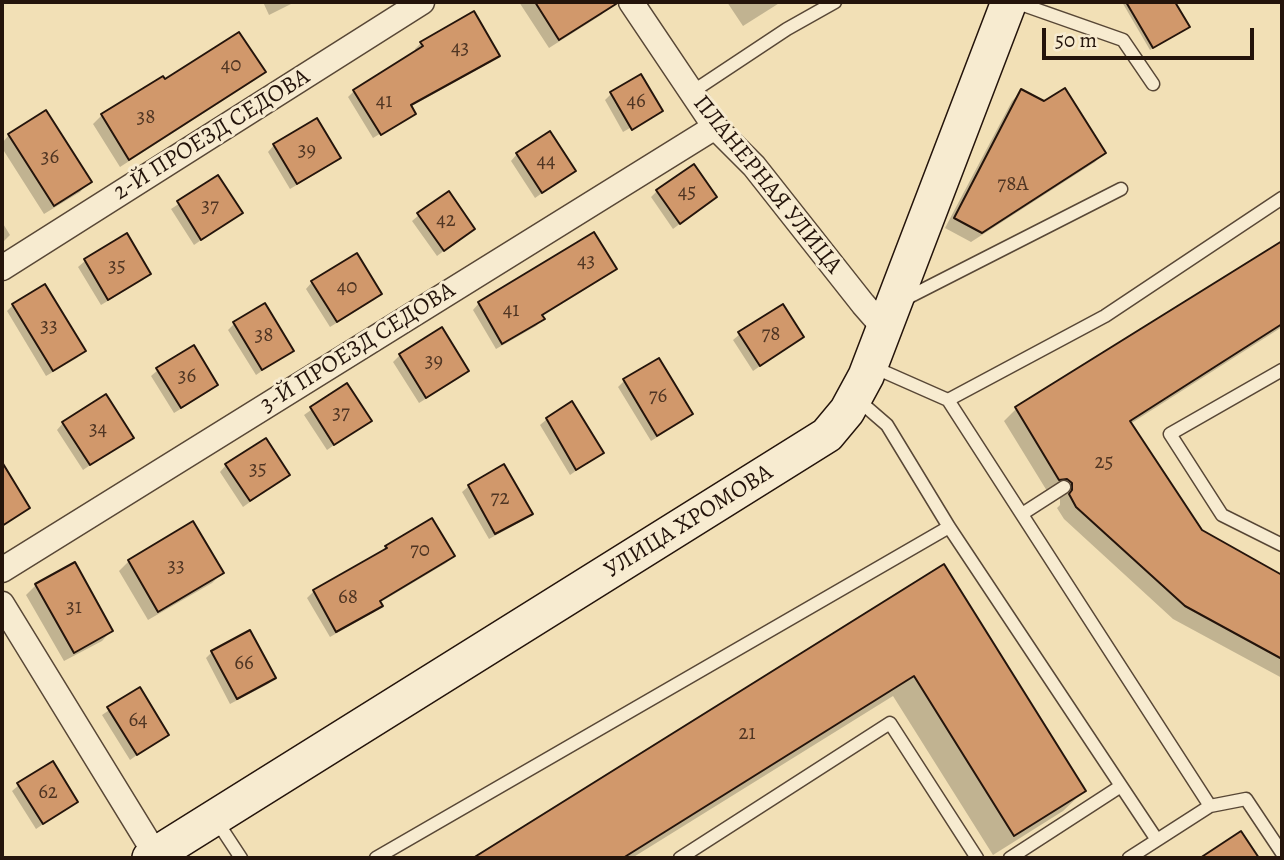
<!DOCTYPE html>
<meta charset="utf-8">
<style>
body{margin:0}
#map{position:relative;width:1284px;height:860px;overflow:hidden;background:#f2e0b6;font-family:Alegreya,serif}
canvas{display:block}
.frame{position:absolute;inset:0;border:4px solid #24140b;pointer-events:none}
.scale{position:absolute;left:1042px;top:28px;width:212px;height:32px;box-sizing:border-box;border:4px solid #24140b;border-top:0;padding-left:9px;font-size:21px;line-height:24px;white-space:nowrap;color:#24140b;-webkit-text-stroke:5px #f7ebd0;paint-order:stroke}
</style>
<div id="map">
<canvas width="1284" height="860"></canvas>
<div class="frame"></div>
<div class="scale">50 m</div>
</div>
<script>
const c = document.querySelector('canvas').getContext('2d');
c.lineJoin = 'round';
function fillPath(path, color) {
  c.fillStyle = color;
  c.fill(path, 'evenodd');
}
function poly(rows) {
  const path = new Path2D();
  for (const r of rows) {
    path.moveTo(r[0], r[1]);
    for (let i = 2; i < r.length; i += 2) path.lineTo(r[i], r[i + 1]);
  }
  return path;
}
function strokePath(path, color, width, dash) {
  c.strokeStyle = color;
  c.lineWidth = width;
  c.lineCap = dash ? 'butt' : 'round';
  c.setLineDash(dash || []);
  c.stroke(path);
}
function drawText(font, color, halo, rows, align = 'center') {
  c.font = font + ' Alegreya,serif';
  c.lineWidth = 6;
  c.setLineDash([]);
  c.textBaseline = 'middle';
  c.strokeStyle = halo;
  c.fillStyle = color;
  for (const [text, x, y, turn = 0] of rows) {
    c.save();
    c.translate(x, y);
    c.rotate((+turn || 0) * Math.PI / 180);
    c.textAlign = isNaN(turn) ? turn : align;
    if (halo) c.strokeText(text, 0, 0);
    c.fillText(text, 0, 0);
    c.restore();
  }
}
const shadow = poly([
 [263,2,295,2,269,15],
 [519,2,608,2,611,6,601,15,549,48],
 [727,2,781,2,743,26],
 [1122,2,1173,2,1188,26,1150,50],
 [421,43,497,55,491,62,410,107,409,116,373,138,348,97,354,91,416,52,415,49],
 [263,72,255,80,120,167,93,124,102,115,163,78,165,82],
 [641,76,661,111,656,116,656,113,623,132,605,100,611,94],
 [1022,91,1044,103,1104,152,1095,162,971,242,945,228,1012,101],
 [9,135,89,182,80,192,44,214,2,148,2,143],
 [274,145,339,158,332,164,290,189,268,152],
 [517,154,574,171,535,198,511,161],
 [218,178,240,213,194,245,171,209],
 [657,191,715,197,673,229,651,197],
 [419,215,473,229,437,256,412,221],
 [2,222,10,235,2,243],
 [126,236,149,274,143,280,101,305,78,267,85,261],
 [1282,243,1282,327,1130,424,1200,531,1282,577,1282,678,1173,619,1064,519,1057,508,1060,505,1060,496,1047,491,1004,421,1016,409],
 [615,268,608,275,541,317,543,319,536,326,496,349,473,310,479,303],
 [312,282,380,294,374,300,330,327,306,289],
 [13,305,83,351,77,358,46,376,7,311],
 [234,324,292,350,256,375,228,330],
 [740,334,802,337,753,371,733,340],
 [400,355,467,370,461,377,419,403,393,362],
 [158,370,216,385,210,391,174,413,151,376],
 [624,381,691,414,685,420,651,441,618,387],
 [346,385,369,421,327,450,304,415],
 [547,419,602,453,570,475,540,425],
 [63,423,132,437,83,470,57,430],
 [2,465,28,508,2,526],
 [226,465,288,475,243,507,220,472],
 [469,486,530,513,524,520,489,539,462,492],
 [386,547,453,556,446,563,379,603,381,606,374,612,330,637,307,598,314,591,380,553],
 [129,561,222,573,212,583,148,620,119,571],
 [944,566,1084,791,1063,811,993,855,893,696,632,858,476,858],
 [36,585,111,631,102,641,64,661,26,595],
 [212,652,274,678,268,684,230,704,206,658],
 [139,690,167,734,130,760,102,715],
 [19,785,76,802,36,829,12,791]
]);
const building = poly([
 [535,2,616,2,616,4,559,40,535,2],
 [1126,2,1175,2,1190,27,1153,48,1126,2],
 [474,11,500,56,411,105,416,114,381,135,353,90,423,46,420,42,474,11],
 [239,32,266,72,129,160,101,114,163,76,165,79,239,32],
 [641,74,663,111,632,130,610,92,641,74],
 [1065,88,1106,153,982,233,954,218,1021,89,1044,101,1065,88],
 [46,110,92,182,54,206,8,134,46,110],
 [317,118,341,158,297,184,273,144,317,118],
 [550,131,576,171,542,193,516,153,550,131],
 [694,164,717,197,680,224,656,190,694,164],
 [218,175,243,213,201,240,177,201,218,175],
 [449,191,475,229,444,251,417,213,449,191],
 [594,232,617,269,542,315,545,319,502,344,478,302,594,232],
 [127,233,151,274,108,300,84,259,127,233],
 [1282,241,1282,324,1130,421,1202,530,1282,575,1282,659,1185,606,1076,507,1069,494,1072,490,1072,483,1067,479,1059,480,1015,407,1282,241],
 [357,253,382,294,337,322,311,281,357,253],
 [45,284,86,351,53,371,12,304,45,284],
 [265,303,294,351,262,370,233,322,265,303],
 [783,304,804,337,760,366,738,332,783,304],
 [442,327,469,371,426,398,399,354,442,327],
 [194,345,218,385,181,408,156,368,194,345],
 [659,358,693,414,657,436,623,379,659,358],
 [347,383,372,421,334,445,310,407,347,383],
 [106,394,134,438,90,465,62,422,106,394],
 [572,401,604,453,576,470,546,418,572,401],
 [266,438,290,475,250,501,225,464,266,438],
 [2,462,30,508,2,526,2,462],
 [504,464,533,514,495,534,468,485,504,464],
 [432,518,455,556,380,601,383,606,336,632,313,590,387,548,385,546,432,518],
 [193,521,224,573,158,612,128,560,193,521],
 [75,562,113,631,74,653,35,584,75,562],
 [944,564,1086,791,1014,836,914,676,623,858,473,858,944,564],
 [250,630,276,678,237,699,211,651,250,630],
 [140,687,169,735,137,755,107,707,140,687],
 [53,761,78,802,43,824,17,783,53,761],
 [1241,831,1259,858,1200,858,1241,831]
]);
const lane = poly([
 [1015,2,1123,40,1153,84],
 [692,92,787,29,835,2],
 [903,300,1121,189],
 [871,366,948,400,1210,806,1129,858],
 [1282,370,1170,434,1222,515,1282,545],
 [857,399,887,425,949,527,1157,840],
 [948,400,1105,316,1282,198],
 [1022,514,1064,487],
 [1210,806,1246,799,1282,853],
 [216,820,241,858],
 [376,858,949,527],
 [680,858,890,723,977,858],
 [1010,858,1121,786]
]);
const street = poly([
 [631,2,715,127,754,166,863,304,884,328],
 [2,268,422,2],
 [2,570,715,127],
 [2,604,156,855]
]);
const secondary = poly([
 [150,858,827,435,847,411,866,376,1009,2]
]);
const numberNames = [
 ["43",460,49],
 ["40",231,66],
 ["41",384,102],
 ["46",636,102],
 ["38",146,118],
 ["39",307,151],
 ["36",50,158],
 ["44",546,162],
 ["78А",1013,185],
 ["45",687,193],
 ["37",210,207],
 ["42",446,221],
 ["43",586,262],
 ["35",117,267],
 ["40",347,288],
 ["41",511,311],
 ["33",49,327],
 ["78",771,335],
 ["38",264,336],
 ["39",434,362],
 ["36",187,377],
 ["76",658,397],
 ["37",341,414],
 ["34",98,430],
 ["25",1104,463],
 ["35",258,470],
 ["72",500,499],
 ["70",420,551],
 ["33",176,567],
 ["68",348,598],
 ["31",74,608],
 ["66",244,664],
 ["64",138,721],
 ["21",747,734],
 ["62",48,793]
];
const streetNames = [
 ["2-Й ПРОЕЗД СЕДОВА",212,135,-32],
 ["ПЛАНЕРНАЯ УЛИЦА",767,185,51],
 ["3-Й ПРОЕЗД СЕДОВА",358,348,-32],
 ["УЛИЦА ХРОМОВА",689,522,-32]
];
fillPath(shadow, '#0003');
fillPath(building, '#d1986b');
strokePath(building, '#24140b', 2);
strokePath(lane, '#584736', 15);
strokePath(street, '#584736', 27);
strokePath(secondary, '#24140b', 38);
strokePath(lane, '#f7ebd0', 12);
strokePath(street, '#f7ebd0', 24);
strokePath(secondary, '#f7ebd0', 35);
drawText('21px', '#4f3523', null, numberNames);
drawText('24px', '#24140b', '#f7ebd0', streetNames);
</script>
